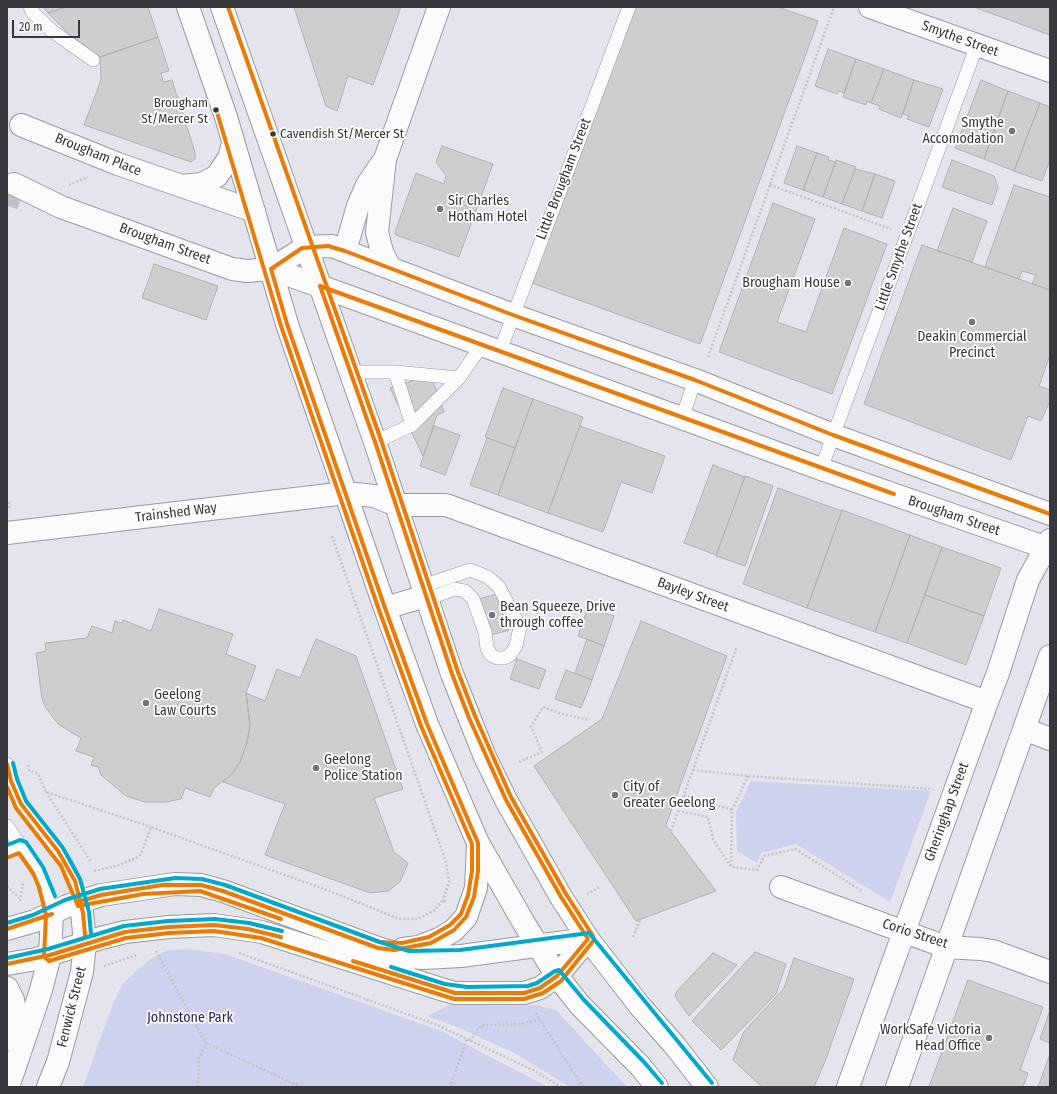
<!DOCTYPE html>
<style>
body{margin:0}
#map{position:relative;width:1057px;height:1094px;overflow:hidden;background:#e4e5ec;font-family:"Fira Sans Condensed",sans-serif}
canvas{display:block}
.frame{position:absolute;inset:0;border:8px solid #37383c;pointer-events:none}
.scale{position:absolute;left:12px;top:20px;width:68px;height:18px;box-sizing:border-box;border:2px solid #37383c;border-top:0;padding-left:5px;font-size:12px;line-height:14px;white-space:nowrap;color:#37383c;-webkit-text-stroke:3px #fff;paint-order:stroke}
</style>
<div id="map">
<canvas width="1057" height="1094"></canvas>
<div class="frame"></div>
<div class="scale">20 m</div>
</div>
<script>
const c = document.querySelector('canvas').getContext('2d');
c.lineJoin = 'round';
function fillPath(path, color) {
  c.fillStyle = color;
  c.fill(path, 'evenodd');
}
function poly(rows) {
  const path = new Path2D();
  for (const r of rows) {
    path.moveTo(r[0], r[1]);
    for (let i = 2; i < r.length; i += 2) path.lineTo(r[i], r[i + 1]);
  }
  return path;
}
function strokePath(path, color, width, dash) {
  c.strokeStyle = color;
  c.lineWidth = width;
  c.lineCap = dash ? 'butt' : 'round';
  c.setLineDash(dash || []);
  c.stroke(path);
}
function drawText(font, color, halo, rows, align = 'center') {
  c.font = font + ' "Fira Sans Condensed",sans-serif';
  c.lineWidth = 3.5;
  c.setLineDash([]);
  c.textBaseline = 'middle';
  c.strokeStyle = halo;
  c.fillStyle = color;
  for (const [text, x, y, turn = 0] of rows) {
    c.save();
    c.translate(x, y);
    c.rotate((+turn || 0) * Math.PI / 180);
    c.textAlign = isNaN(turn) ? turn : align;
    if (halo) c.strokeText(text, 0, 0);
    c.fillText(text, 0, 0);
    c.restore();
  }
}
const green = poly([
 [751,781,931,791,890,902,796,844,761,853,757,863,737,851,736,812],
 [187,949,225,954,441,1031,548,1087,83,1087,112,1006,123,983,149,960,168,950],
 [461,1002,493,1006,537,1005,556,1010,627,1087,570,1087,516,1054,457,1027,427,1016,453,1003]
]);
const building = poly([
 [43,7,66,7,48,13,43,7],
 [66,7,148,7,158,37,100,57,69,34,48,13,66,7],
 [294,7,401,7,373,85,348,76,337,111,326,106,294,7],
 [633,7,778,7,818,21,700,344,532,283,633,7],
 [974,7,1050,7,1050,35,974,7],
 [158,37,169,71,161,73,163,82,172,80,178,99,176,99,177,103,179,102,195,152,195,159,191,162,84,125,101,80,100,57,158,37],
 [828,49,856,59,844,93,839,91,837,94,815,86,828,49],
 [856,59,884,69,871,103,867,101,866,105,843,97,856,59],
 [884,69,914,80,901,118,879,109,880,106,871,103,884,69],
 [914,80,943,89,929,127,907,119,909,116,903,114,914,80],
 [981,80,1008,91,984,159,955,148,981,80],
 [1008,91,1040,103,1014,171,984,159,1008,91],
 [1040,103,1050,107,1050,160,1042,181,1014,171,1040,103],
 [442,146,493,164,459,257,396,235,395,232,416,173,444,184,446,176,436,162,442,146],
 [797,146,817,153,803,190,784,183,797,146],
 [817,153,829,157,828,160,836,162,823,197,803,190,817,153],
 [836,160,856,167,842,204,823,197,836,160],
 [952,160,994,176,998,187,992,205,942,187,952,160],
 [855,169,875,174,862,211,842,204,855,169],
 [875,174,895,181,882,218,862,211,875,174],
 [1014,185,1050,197,1050,290,1032,284,1036,275,1022,271,1019,279,985,267,1014,185],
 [773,203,815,219,777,322,806,332,844,228,887,244,832,394,719,352,773,203],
 [953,208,987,221,972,262,937,251,953,208],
 [922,245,1050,290,1050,355,1039,386,1050,390,1050,401,1041,421,1028,416,1011,460,864,404,922,245],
 [154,264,218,286,206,320,142,298,154,264],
 [431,375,444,412,437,415,423,456,390,388,431,375],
 [503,388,533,399,515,448,485,437,503,388],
 [533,399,583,417,548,513,498,495,533,399],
 [434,426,460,435,445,475,420,466,434,426],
 [580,426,665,456,652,493,621,482,603,532,548,513,580,426],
 [487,438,515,448,498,495,470,485,487,438],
 [713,465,745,477,716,555,684,543,713,465],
 [745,476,773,486,745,566,716,556,745,476],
 [778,488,842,511,807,608,743,584,778,488],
 [842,510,910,535,875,632,807,608,842,510],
 [910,535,942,547,907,643,875,632,910,535],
 [942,547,1001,568,984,616,925,595,942,547],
 [496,594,509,630,491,635,472,601,496,594],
 [925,595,984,616,966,665,907,643,925,595],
 [588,607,614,616,604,646,578,636,588,607],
 [159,609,233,634,226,654,256,666,246,693,250,725,247,743,240,762,232,774,214,788,210,797,185,788,181,799,166,802,145,802,126,796,101,775,98,767,91,765,94,757,76,751,81,738,58,724,46,708,42,699,36,653,46,651,45,643,87,638,92,626,112,633,115,621,122,623,123,620,151,631,159,609],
 [641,621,727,656,666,825,716,891,636,921,534,766,602,719,641,621],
 [316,639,356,656,403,789,374,798,394,852,408,863,400,882,388,891,370,893,265,855,285,804,223,782,232,774,240,762,247,743,250,725,246,693,265,701,277,669,300,678,316,639],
 [587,639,604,646,592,680,575,673,587,639],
 [517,659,546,670,539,689,510,679,517,659],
 [566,670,592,680,581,708,555,699,566,670],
 [755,952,786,964,776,994,721,1050,692,1021,755,952],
 [713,953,737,965,689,1016,675,996,677,991,713,953],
 [794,958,854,979,826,1059,814,1087,762,1087,733,1060,743,1033,784,988,794,958],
 [968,980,1043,1007,1020,1070,1028,1073,1023,1087,929,1087,968,980],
 [1050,1010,1050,1043,1040,1039,1050,1010],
 [1050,1054,1050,1087,1038,1087,1050,1054]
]);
const streetTunnel = poly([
 [7,194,21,199]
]);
const path = poly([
 [69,185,88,177],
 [770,185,891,229],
 [708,357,834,7],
 [9,502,10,510],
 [332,536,446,862,449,882,443,900],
 [519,762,542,752,531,726,543,707,562,714,590,720],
 [28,765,29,770,38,774,46,792,151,827],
 [693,770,748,776,933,789],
 [46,792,91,862],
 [684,795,732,810],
 [678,811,708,817,713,839,731,867,757,870,764,856,795,849,862,891],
 [671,831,737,646],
 [731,866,732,810,748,776],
 [94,871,116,866,136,858,141,854,151,827,335,893,399,919,418,919,435,910,443,900,447,903],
 [7,886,19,898],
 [587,894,601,886],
 [20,901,23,883],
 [633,937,640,920],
 [156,951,206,1043,301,1087],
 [239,953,437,1025,533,1070,561,1087],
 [104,966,137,955],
 [536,1013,540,1020],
 [470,1041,478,1029,484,1025,519,1024,540,1020,583,1087],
 [198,1087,199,1058,206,1043],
 [450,1087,467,1039]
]);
const lane = poly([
 [30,7,33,13,52,31,93,60],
 [500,351,629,7],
 [350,372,395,372,412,425,375,442],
 [395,372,459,378],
 [682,418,695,380],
 [412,425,459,378,482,345],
 [821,469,977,45],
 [423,586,470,570,488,577,499,587,520,627,516,646,510,655,504,658,497,658,491,655,487,648,485,632,473,599,465,591,455,589,427,599],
 [7,764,11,781,21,804,66,863,75,881,81,901],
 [7,826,41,876,52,914],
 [7,851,21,846]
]);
const street = poly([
 [870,7,1050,71],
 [21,125,118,164,254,211],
 [14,184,61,207,232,269,247,271,271,269],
 [181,186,202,184,217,176,229,158,233,143],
 [306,247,332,246,345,251,513,315,695,380,833,435,1050,514],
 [345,251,358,206,367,185,382,163],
 [389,266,382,252,377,232,385,159,439,7],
 [320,286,821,469,1050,549],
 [396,505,446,505,987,702],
 [7,533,346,493],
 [1024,729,1050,739],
 [781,887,946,947,980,949,993,951,1050,972],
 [7,988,13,1000,16,1017,18,1045],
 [8,1087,41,990,50,955],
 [48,1087,58,1062,82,972,85,943],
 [848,1087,987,702,998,673,1028,580,1050,540],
 [897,1087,1050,656]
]);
const secondary = poly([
 [188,7,226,117,287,324,385,608,427,724,478,843,525,925,557,976,579,1004,640,1066,657,1087],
 [222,7,375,442,452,674,485,757,506,800,561,897,588,939,639,1005,676,1047,707,1087],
 [271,269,320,286],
 [271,269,306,247],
 [346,493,374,496,396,505],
 [385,608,426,596],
 [81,901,85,943],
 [7,929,35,921,67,906,101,895,175,884,201,885,223,891,378,948,408,957,424,958,461,956,588,939],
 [403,949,418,947,439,939,454,930,466,917,476,888,478,844],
 [50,955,52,914],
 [7,964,36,959,101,938,125,932,169,927,214,925,262,932,444,990,455,993,524,993,540,988,557,976,588,939]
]);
const bus1 = poly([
 [320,286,375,442,452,674,469,718,506,800,561,897,588,939,557,976,540,988,524,993,455,993,353,961],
 [320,286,894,494],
 [7,764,11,781,21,804,58,851,75,881,83,913,85,935],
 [81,901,101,895,162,885,201,885,223,891,378,948,394,950,431,943,454,930,466,917,474,897,478,871,478,843,427,724,385,608,287,324,271,269,302,248,328,246,345,251,513,315,695,380,833,435,1050,514],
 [7,929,52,914],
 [7,964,50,955,125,932,169,927,214,925,248,929,281,937]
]);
const bus2 = poly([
 [216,109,281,326,379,610,421,726,472,844,472,871,468,895,461,914,450,925,429,937,402,943,379,942,355,933],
 [7,787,16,808,61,866,78,906,143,894,200,891,281,919],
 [9,857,19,853,33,873,39,887,46,915,44,956,49,961,126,938,169,933,214,931,261,938,454,999,524,999,543,993,561,981,594,940,593,936,566,894,511,797,475,716,458,672,381,440,228,7]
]);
const bus3 = poly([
 [13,763,17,779,26,801,63,848,80,879,89,912,91,934],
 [7,845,20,840,26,842,43,867,55,896],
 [7,923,33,915,65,900,100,889,175,878,202,879,225,885,380,942,409,951,460,950,589,933,712,1083],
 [7,958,48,949,124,926,168,921,215,919,249,923,282,931],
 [391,967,445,984,467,987,528,986,537,983,555,971,559,970,584,1000,644,1062,662,1083]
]);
const markers = [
 [216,110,3.5,"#37383c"],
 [1012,131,4,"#74757a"],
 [273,134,3.5,"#37383c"],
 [440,209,4,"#74757a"],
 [848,283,4,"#74757a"],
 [972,322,4,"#74757a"],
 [492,615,4,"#74757a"],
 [146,703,4,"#74757a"],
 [316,768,4,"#74757a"],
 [615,795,4,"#74757a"],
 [989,1038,4,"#74757a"]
];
const busNames = [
 ["Brougham",208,103],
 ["St/Mercer St",208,119],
 ["Cavendish St/Mercer St",280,134,"left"]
];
const streetNames = [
 ["Smythe Street",960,39,20],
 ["Brougham Place",98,155,22],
 ["Little Brougham Street",564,179,-69],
 ["Brougham Street",165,244,20],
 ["Little Smythe Street",899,257,-70],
 ["Trainshed Way",176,513,-7],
 ["Brougham Street",954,516,19],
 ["Bayley Street",693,595,20],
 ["Gheringhap Street",947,812,-70],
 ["Corio Street",915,934,18],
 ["Fenwick Street",72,1007,-76]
];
const poiNames = [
 ["Smythe",1004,123,"right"],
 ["Accomodation",1004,139,"right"],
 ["Sir Charles",448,201],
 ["Hotham Hotel",448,217],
 ["Brougham House",840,283,"right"],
 ["Deakin Commercial",972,337,"center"],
 ["Precinct",972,353,"center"],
 ["Bean Squeeze, Drive",500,607],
 ["through coffee",500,623],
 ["Geelong",154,695],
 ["Law Courts",154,711],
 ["Geelong",324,760],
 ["Police Station",324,776],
 ["City of",623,787],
 ["Greater Geelong",623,803],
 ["WorkSafe Victoria",981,1030,"right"],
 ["Head Office",981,1046,"right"]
];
const parkNames = [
 ["Johnstone Park",190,1018]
];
fillPath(green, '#ced2ee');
fillPath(building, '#cecdcf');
strokePath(building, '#b2b1b3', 1);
strokePath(streetTunnel, '#c1c2c9', 22, [22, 11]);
strokePath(lane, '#9a9ba0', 14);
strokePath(street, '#9a9ba0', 24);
strokePath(secondary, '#9a9ba0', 24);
strokePath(path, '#c4c4c7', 2.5, [2, 2]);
strokePath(lane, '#fbfbfc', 13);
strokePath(street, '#fbfbfc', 22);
strokePath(secondary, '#fbfbfc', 22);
strokePath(bus1, '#eb7b06', 4);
strokePath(bus2, '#eb7b06', 4);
strokePath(bus3, '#00a9ce', 4);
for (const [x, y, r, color] of markers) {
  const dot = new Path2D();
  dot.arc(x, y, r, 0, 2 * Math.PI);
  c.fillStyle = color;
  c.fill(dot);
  strokePath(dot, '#fff', 1.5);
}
drawText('13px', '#37383c', '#fff', busNames, 'right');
drawText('14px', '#37383c', '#fff', streetNames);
drawText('14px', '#37383c', '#fff', poiNames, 'left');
drawText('14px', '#252072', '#fff', parkNames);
</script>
